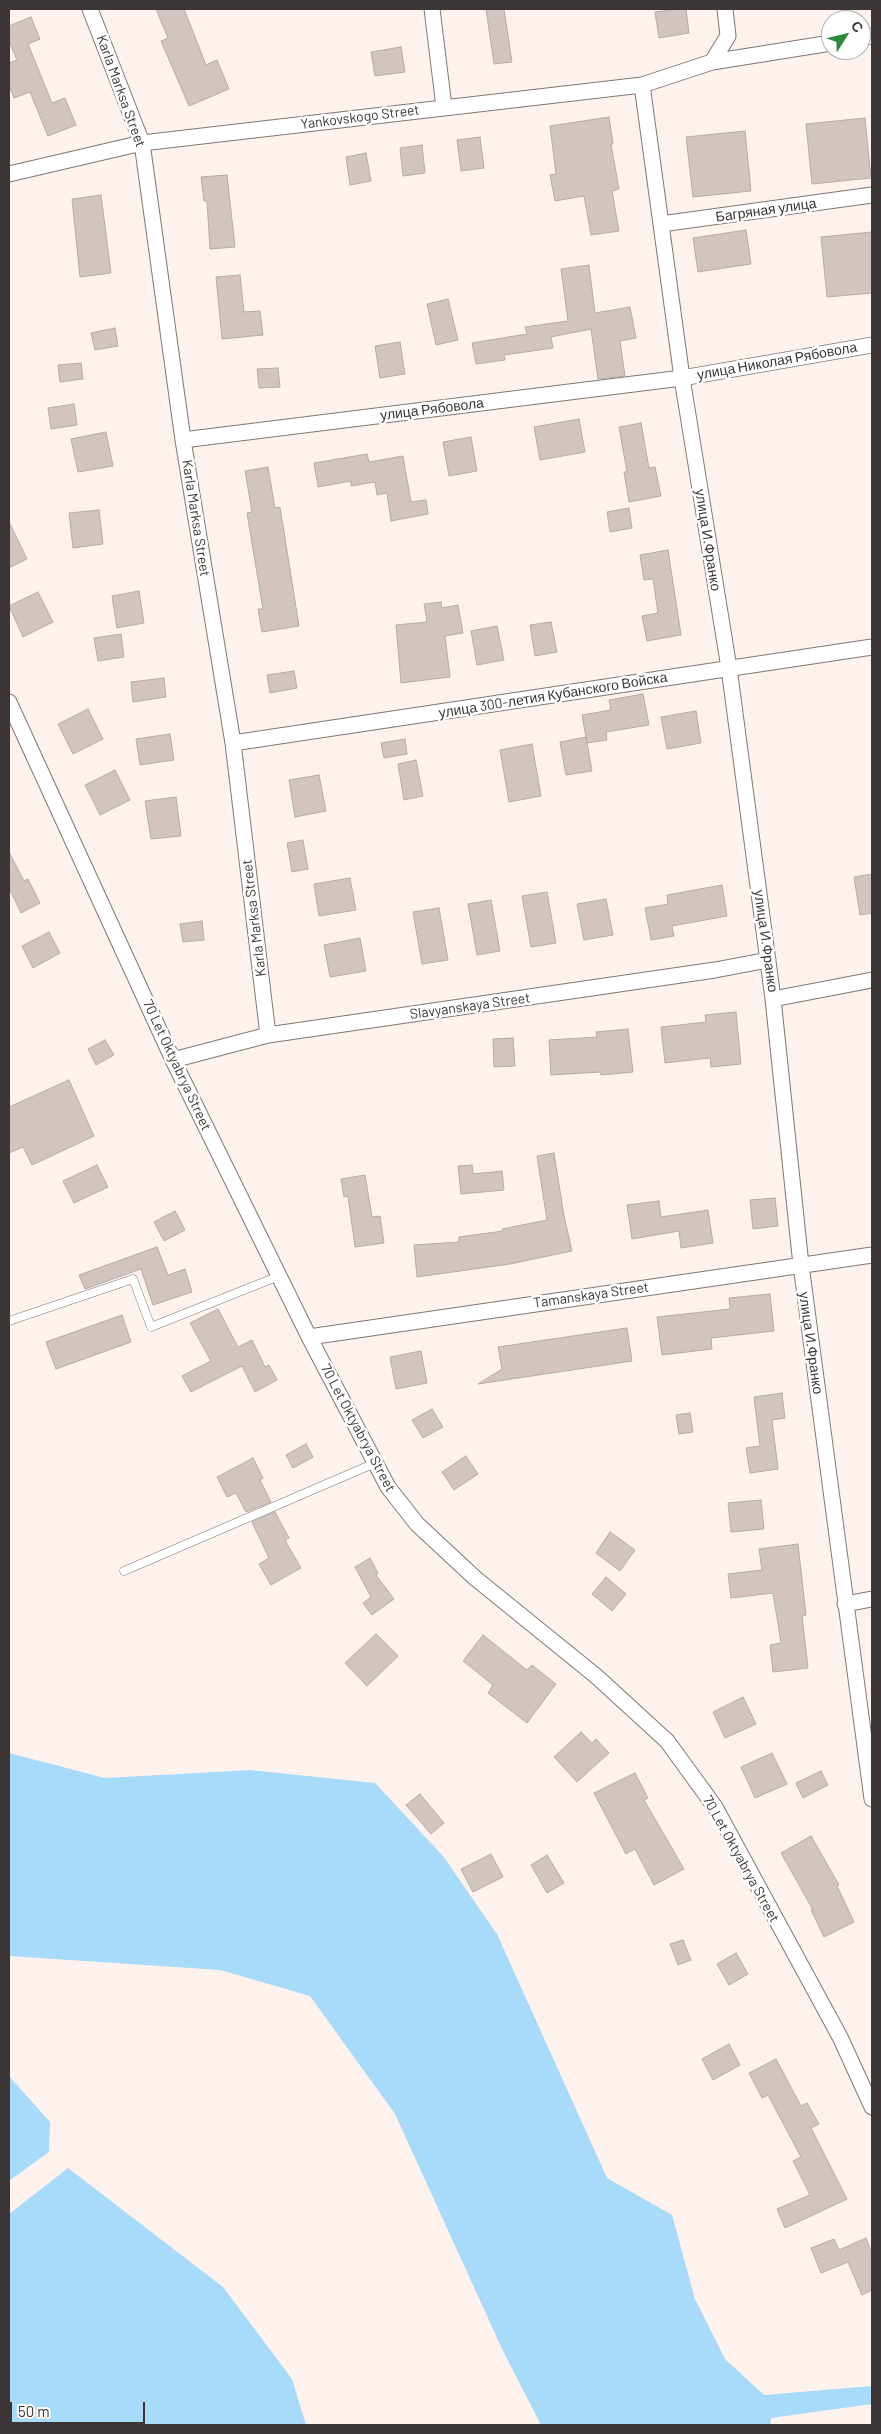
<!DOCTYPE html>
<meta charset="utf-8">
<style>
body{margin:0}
#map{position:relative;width:881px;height:2434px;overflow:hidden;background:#fef2ee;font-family:Barlow,sans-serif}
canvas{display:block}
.frame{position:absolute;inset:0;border:10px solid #3b3635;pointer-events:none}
.north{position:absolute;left:821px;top:10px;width:50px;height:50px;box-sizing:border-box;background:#fff;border:1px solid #b1afae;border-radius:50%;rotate:54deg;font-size:14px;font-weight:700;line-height:20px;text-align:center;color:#3b3635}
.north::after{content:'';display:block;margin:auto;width:18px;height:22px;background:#2b8a3c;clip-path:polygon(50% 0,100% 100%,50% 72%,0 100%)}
.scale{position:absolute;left:10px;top:2402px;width:135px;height:22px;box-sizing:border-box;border:2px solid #3b3635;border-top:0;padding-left:6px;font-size:15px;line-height:18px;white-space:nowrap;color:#3b3635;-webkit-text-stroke:4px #fff;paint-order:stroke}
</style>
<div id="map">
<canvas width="881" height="2434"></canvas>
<div class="frame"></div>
<div class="north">С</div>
<div class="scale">50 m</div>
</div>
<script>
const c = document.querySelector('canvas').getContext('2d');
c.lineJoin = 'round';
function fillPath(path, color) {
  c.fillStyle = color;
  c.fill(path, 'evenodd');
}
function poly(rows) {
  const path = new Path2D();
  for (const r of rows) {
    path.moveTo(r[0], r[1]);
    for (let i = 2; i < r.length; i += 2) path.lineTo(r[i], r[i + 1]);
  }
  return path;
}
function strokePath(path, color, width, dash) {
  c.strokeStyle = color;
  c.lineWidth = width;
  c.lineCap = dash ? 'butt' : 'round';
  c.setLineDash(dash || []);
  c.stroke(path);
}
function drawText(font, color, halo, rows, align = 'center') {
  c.font = font + ' Barlow,sans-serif';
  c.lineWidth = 5;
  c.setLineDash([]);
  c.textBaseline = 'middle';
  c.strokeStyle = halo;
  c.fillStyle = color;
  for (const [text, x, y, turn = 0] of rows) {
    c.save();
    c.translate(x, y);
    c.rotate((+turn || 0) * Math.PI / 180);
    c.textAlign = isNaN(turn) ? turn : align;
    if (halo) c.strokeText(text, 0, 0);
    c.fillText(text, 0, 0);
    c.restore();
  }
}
const water = poly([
 [9,1753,105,1778,250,1770,375,1783,443,1856,497,1934,607,2178,672,2215,695,2299,725,2359,764,2395,872,2386,872,2404,771,2418,770,2425,541,2425,503,2351,395,2114,310,1996,220,1970,9,1956],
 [9,2076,50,2122,49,2152,9,2181],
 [68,2168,223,2287,292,2379,306,2425,9,2425,9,2214]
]);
const building = poly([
 [156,9,184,9,206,65,217,60,229,89,189,106,161,41,168,38,156,9],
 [486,9,504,9,512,62,494,64,486,9],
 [676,9,686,9,689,33,659,38,655,12,676,9],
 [31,17,40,39,28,44,52,103,65,98,76,125,48,136,30,92,14,98,9,85,9,63,17,60,9,41,9,26,31,17],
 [401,47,405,72,375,76,371,52,401,47],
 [609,117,613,144,611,144,619,189,612,191,619,231,591,235,584,196,555,201,550,175,556,174,550,126,609,117],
 [865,118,871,178,812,184,806,124,865,118],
 [745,131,751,191,693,197,686,137,745,131],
 [480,137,484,168,461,171,457,140,480,137],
 [422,145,425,173,403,176,400,148,422,145],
 [366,153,371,181,350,185,346,157,366,153],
 [227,175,235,247,210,249,207,201,204,201,201,177,227,175],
 [101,195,111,273,80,277,72,199,101,195],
 [746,230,751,264,698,272,693,238,746,230],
 [872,232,872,293,827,297,821,237,872,232],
 [589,265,595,313,630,307,636,338,620,341,625,376,598,379,591,329,551,337,553,348,504,355,505,360,476,364,472,343,527,334,525,327,568,321,561,269,589,265],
 [240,275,244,312,260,311,263,335,222,339,216,277,240,275],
 [448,299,458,340,436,345,427,304,448,299],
 [115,328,118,346,95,350,91,333,115,328],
 [400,342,405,374,380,378,375,346,400,342],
 [81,363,83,379,60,382,58,365,81,363],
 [278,368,280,387,259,388,257,369,278,368],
 [74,404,77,425,51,429,48,408,74,404],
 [579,419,585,452,540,460,534,427,579,419],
 [641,423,649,468,655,467,661,496,629,502,624,472,627,472,619,427,641,423],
 [106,432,113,466,78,472,71,439,106,432],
 [471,437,477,471,449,476,443,442,471,437],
 [367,454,369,462,403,456,411,502,426,500,428,514,391,521,387,493,377,495,375,482,351,486,351,481,318,487,314,463,367,454],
 [268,467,275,508,280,507,299,626,262,632,258,609,263,609,247,513,252,512,245,471,268,467],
 [629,508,632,528,610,532,607,512,629,508],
 [99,510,103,544,73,548,69,513,99,510],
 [9,522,27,559,9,568,9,522],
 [668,550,681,635,647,641,642,616,658,613,653,579,644,580,640,555,668,550],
 [139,591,144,623,117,628,112,596,139,591],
 [38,592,53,622,23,637,9,606,38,592],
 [441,602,442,608,458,605,463,633,445,636,450,677,401,683,396,625,427,622,424,604,441,602],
 [551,622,557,652,535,656,530,625,551,622],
 [497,626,504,660,477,665,471,631,497,626],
 [121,634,124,657,98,661,94,638,121,634],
 [294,671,297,688,270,693,267,675,294,671],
 [164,678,166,697,133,702,131,682,164,678],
 [643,694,649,725,606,732,607,740,587,743,582,715,611,710,609,700,643,694],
 [88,709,103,739,73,754,58,724,88,709],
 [696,711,701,743,667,749,661,717,696,711],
 [170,734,174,760,140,765,136,739,170,734],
 [586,737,592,771,566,775,560,742,586,737],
 [405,739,407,754,384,758,381,743,405,739],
 [532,744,541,796,509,802,500,750,532,744],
 [416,760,423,796,404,800,398,764,416,760],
 [115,770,130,800,100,815,85,785,115,770],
 [319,775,326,811,295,817,289,780,319,775],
 [176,797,181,836,151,839,145,801,176,797],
 [303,840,308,869,292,872,287,843,303,840],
 [9,852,24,881,28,879,40,903,21,913,9,888,9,852],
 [872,874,872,913,860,915,854,877,872,874],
 [350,878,356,910,319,916,314,884,350,878],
 [722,885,727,916,672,926,674,936,651,940,645,908,668,904,667,895,722,885],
 [547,892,556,943,531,947,522,896,547,892],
 [606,899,613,935,584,940,577,904,606,899],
 [491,900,500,951,477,955,468,904,491,900],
 [439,908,448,960,422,964,413,912,439,908],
 [202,921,204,940,183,942,180,924,202,921],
 [49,932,60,953,33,968,22,946,49,932],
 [360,938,366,971,330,977,324,945,360,938],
 [736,1012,741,1064,711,1067,710,1058,665,1063,661,1027,706,1022,705,1015,736,1012],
 [628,1029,633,1072,601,1075,600,1072,551,1075,549,1040,597,1037,596,1032,628,1029],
 [513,1038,515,1066,494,1067,493,1039,513,1038],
 [105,1040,114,1055,96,1065,88,1049,105,1040],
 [69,1080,94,1136,32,1165,23,1147,9,1153,9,1107,69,1080],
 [554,1153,564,1216,572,1251,510,1264,417,1277,414,1245,459,1242,459,1237,503,1231,502,1229,547,1220,537,1156,554,1153],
 [97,1165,108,1187,74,1203,63,1181,97,1165],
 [472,1165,473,1174,502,1171,504,1190,461,1194,458,1166,472,1165],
 [365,1175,372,1217,380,1216,384,1243,355,1247,348,1196,344,1197,341,1179,365,1175],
 [775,1198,778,1226,753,1229,750,1200,775,1198],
 [659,1201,661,1217,708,1210,713,1243,681,1248,679,1231,632,1239,627,1205,659,1201],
 [175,1211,185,1230,164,1241,154,1222,175,1211],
 [157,1247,168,1275,185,1269,192,1292,153,1305,141,1269,85,1289,79,1275,157,1247],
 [770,1294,774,1331,711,1338,712,1349,662,1355,657,1317,730,1309,729,1298,770,1294],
 [218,1309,238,1347,252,1340,265,1367,269,1365,277,1380,255,1392,242,1366,191,1392,182,1376,211,1361,190,1323,218,1309],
 [122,1315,131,1342,56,1369,46,1342,122,1315],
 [627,1328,632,1361,478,1384,502,1369,498,1347,627,1328],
 [421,1351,427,1383,396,1389,390,1357,421,1351],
 [782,1393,785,1418,772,1420,778,1469,750,1473,746,1448,760,1446,754,1397,782,1393],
 [432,1409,443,1427,423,1438,412,1420,432,1409],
 [690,1413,693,1432,679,1434,676,1415,690,1413],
 [306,1444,313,1457,293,1468,286,1455,306,1444],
 [466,1456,478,1474,454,1490,442,1472,466,1456],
 [253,1458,263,1478,260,1480,271,1502,246,1512,236,1493,227,1497,217,1477,253,1458],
 [761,1500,764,1529,731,1532,728,1503,761,1500],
 [275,1512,289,1538,285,1540,301,1568,271,1585,259,1564,269,1558,252,1522,275,1512],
 [610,1532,635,1550,620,1571,596,1553,610,1532],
 [798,1544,806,1615,802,1616,808,1668,773,1672,770,1645,781,1643,773,1593,731,1598,728,1574,762,1570,759,1549,798,1544],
 [370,1558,378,1573,376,1575,394,1599,372,1615,363,1603,371,1597,355,1567,370,1558],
 [606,1577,626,1594,612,1611,592,1594,606,1577],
 [376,1634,398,1656,367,1686,345,1663,376,1634],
 [483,1635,527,1670,532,1665,556,1684,527,1723,488,1693,493,1685,463,1661,483,1635],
 [743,1697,756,1724,725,1738,713,1712,743,1697],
 [581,1732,592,1743,596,1739,609,1753,577,1782,554,1757,581,1732],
 [772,1753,787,1784,755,1798,741,1767,772,1753],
 [821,1771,828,1785,803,1798,796,1783,821,1771],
 [635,1773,648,1798,644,1800,684,1869,654,1885,635,1849,626,1854,594,1793,635,1773],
 [420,1794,444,1823,431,1834,406,1805,420,1794],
 [811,1836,839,1885,837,1886,854,1922,824,1937,811,1910,813,1910,781,1853,811,1836],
 [491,1854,503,1877,473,1892,461,1869,491,1854],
 [547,1855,564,1883,547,1893,531,1865,547,1855],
 [683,1940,691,1960,678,1965,670,1944,683,1940],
 [736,1953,748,1974,729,1985,717,1964,736,1953],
 [729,2044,740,2065,713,2080,702,2059,729,2044],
 [776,2059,801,2106,807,2103,819,2124,811,2128,847,2199,785,2228,777,2209,810,2195,793,2161,801,2157,768,2095,762,2098,749,2073,776,2059],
 [866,2238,872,2254,872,2290,862,2295,848,2262,821,2273,811,2248,834,2239,839,2250,866,2238]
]);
const lane = poly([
 [9,1321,133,1279,151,1327,279,1276],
 [124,1571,375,1463]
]);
const street = poly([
 [90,9,142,143,183,440,233,743,268,1035],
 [432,9,444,107],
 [861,38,872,36],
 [712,62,728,36,725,9],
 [642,85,682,378,729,668,773,999,801,1265,872,1799],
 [9,174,142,143,642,85,712,62,831,43],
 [661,224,872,195],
 [183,440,682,378,872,345],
 [9,702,173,1060,309,1337,388,1487,417,1524,475,1578,596,1676,667,1741,715,1807,840,2037,872,2107],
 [233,743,872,647],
 [773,999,872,980],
 [173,1060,268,1035,715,970,768,960],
 [309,1337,872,1255],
 [845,1604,872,1599]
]);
const streetNames = [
 ["Karla Marksa Street",121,91,70],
 ["Yankovskogo Street",360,117,-7],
 ["Багряная улица",766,210,-8],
 ["улица Николая Рябовола",777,361,-10],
 ["улица Рябовола",432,409,-7],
 ["Karla Marksa Street",196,518,81],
 ["улица И.Франко",708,540,81],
 ["улица 300-летия Кубанского Войска",553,695,-9],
 ["Karla Marksa Street",254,918,-97],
 ["улица И.Франко",766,941,82],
 ["Slavyanskaya Street",470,1006,-8],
 ["70 Let Oktyabrya Street",177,1065,65],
 ["Tamanskaya Street",591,1295,-8],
 ["улица И.Франко",811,1343,82],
 ["70 Let Oktyabrya Street",358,1428,62],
 ["70 Let Oktyabrya Street",741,1859,61]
];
fillPath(water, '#a8dbf9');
fillPath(building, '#d0c5c1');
strokePath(building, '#b6aba7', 1);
strokePath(lane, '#817773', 9);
strokePath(street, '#817773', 17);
strokePath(lane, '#fff', 8);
strokePath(street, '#fff', 15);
drawText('14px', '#3b3635', '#fff', streetNames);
</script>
